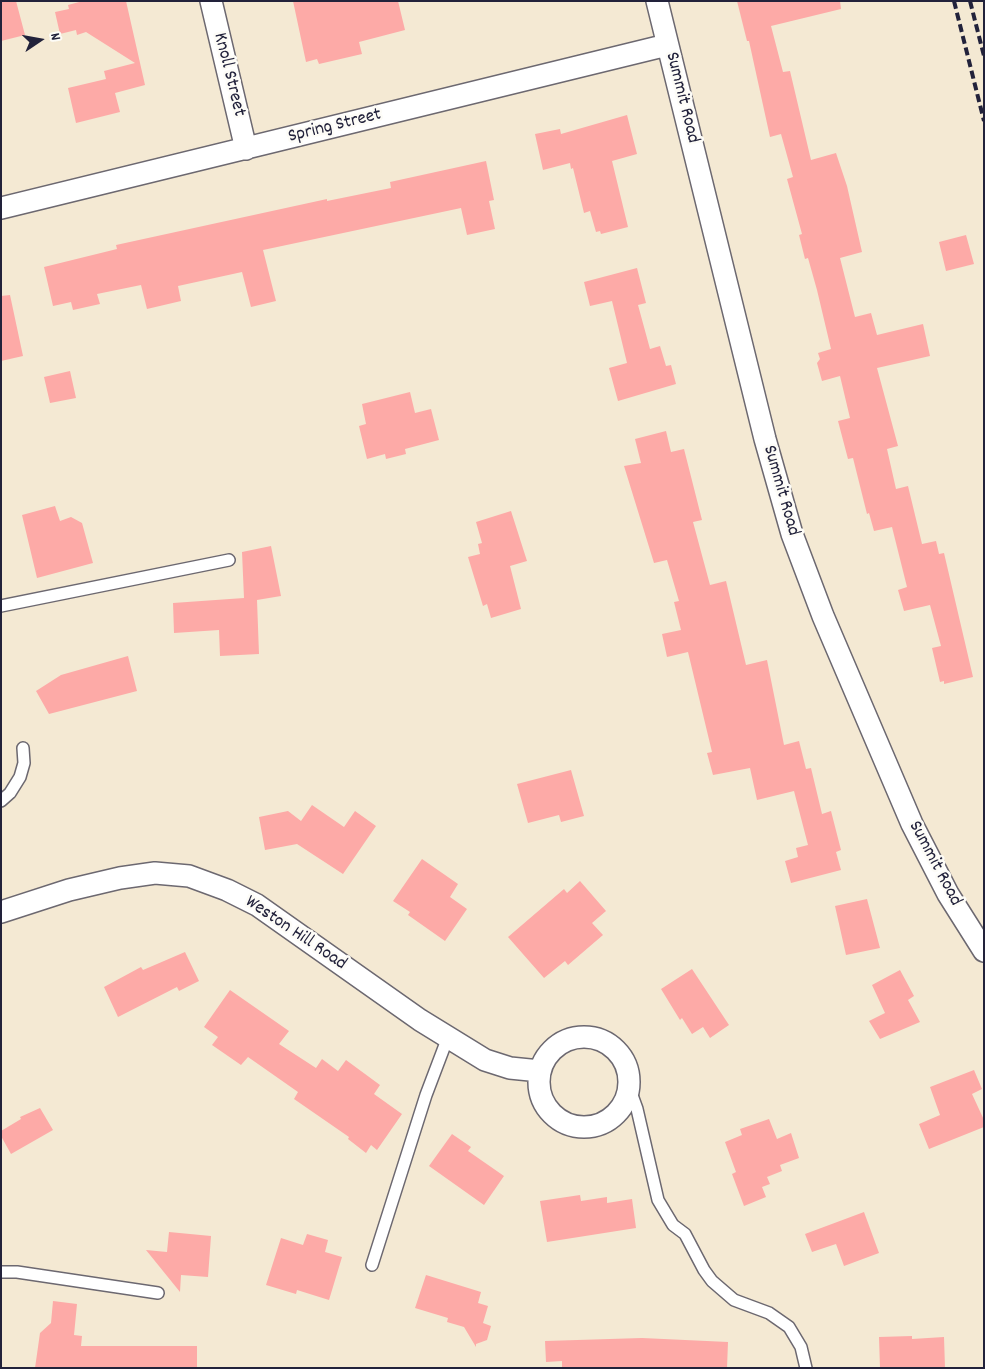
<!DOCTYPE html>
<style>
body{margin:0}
#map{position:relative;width:985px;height:1369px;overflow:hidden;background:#f4e9d3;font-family:Dekko,sans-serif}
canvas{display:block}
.frame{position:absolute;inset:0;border:2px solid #22223b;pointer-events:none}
.north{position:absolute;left:15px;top:15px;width:50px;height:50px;-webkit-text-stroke:4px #fdfcf7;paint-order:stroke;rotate:78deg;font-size:14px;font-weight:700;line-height:20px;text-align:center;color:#22223b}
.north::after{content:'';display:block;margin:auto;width:18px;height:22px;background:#22223b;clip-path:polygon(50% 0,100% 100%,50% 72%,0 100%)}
</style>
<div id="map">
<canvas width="985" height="1369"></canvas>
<div class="frame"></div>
<div class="north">N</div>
</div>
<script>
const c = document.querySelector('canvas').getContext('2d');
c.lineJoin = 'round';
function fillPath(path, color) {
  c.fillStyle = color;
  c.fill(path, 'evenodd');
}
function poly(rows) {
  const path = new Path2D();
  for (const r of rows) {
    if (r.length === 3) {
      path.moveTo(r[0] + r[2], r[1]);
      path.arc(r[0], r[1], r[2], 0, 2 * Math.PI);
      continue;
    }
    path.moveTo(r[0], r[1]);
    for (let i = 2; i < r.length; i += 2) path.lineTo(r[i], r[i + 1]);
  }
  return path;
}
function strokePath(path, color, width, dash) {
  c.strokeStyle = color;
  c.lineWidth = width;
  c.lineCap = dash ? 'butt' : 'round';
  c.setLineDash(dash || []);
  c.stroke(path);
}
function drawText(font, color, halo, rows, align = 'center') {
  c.font = font + ' Dekko,sans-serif';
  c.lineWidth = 5;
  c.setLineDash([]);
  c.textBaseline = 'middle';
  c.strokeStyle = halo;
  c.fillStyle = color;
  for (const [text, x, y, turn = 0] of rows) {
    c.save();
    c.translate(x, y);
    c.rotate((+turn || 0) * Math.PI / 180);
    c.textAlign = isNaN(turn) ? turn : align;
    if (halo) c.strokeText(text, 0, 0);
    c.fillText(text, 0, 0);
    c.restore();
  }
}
const building = poly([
 [1,1,16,1,25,35,1,41],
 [83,1,126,1,145,85,115,93,120,112,76,123,68,88,106,79,104,71,135,63,86,32,77,35,76,30,60,34,55,12,69,9,68,5],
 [293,1,398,1,405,30,359,42,362,54,319,64,317,59,306,62],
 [737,1,840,1,841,9,771,26,783,72,790,71,811,160,836,153,847,186,862,252,840,258,855,317,871,313,877,335,923,324,930,356,877,368,898,446,887,449,896,489,908,486,922,544,936,541,939,554,944,553,973,677,944,684,944,681,940,682,932,648,941,646,930,605,904,611,898,590,907,587,892,527,874,531,869,513,867,514,853,458,848,459,838,421,850,418,840,376,822,381,817,363,820,359,818,353,831,349,817,290,808,258,805,259,799,235,802,234,787,179,793,177,781,134,770,137,749,41,747,41],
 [627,115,637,154,612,161,628,227,601,234,600,231,596,232,590,211,584,213,573,168,571,169,570,163,543,170,535,134,560,129,561,134],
 [486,161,494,200,489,201,495,229,467,235,461,208,263,250,276,301,251,307,242,272,178,286,181,301,147,309,141,285,97,294,100,304,73,310,71,302,53,306,44,267,117,249,116,245,327,199,327,201,391,188,390,182],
 [966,235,974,264,946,271,939,242],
 [637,268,646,303,638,305,650,349,660,346,666,366,671,365,676,384,618,401,609,368,627,363,612,301,590,306,584,282],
 [10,295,23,356,1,361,1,296],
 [70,371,76,398,50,403,44,377],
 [410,392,415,413,431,409,439,440,405,449,406,454,386,459,385,454,367,459,359,426,366,424,362,404],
 [666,431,671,452,684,449,702,520,693,522,710,585,726,581,746,665,767,660,784,745,799,741,806,769,811,768,822,814,831,811,841,850,836,852,841,870,791,883,785,861,798,857,796,848,808,845,794,791,757,800,750,768,713,775,707,753,712,752,688,652,667,657,662,634,681,630,674,602,679,601,667,560,654,563,624,466,641,463,635,439],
 [55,506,60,521,71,517,82,523,93,563,37,578,22,515],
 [511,511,527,561,510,566,521,609,491,618,487,604,483,606,468,557,480,554,478,544,482,543,476,522],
 [271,546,281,596,257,600,259,654,220,656,219,630,174,633,173,603,244,598,242,552],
 [128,656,137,691,49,714,36,691,61,675],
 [571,770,584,816,561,822,559,815,528,823,517,784],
 [312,805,344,827,355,811,376,826,343,874,297,844,265,850,259,817,288,811,301,821],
 [422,859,458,884,450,897,467,909,445,941,408,915,410,912,393,901],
 [580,881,606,911,592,923,603,935,568,965,565,961,544,978,508,937,564,889,567,893],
 [867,899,880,948,846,955,835,906],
 [185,952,199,981,179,991,177,987,118,1017,104,987,141,967,143,970],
 [692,969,729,1025,710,1038,703,1027,692,1034,682,1018,680,1020,661,989],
 [900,970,914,996,908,1000,920,1022,880,1039,869,1021,885,1013,872,985],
 [230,990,289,1031,279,1044,316,1068,322,1059,338,1071,346,1060,380,1085,374,1094,402,1114,377,1150,371,1145,366,1153,348,1139,349,1137,294,1099,298,1092,248,1057,241,1065,212,1045,218,1037,204,1027],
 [974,1070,982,1089,972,1094,984,1120,984,1127,929,1149,919,1124,940,1115,930,1087],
 [40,1108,53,1130,11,1154,1,1136,1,1131,21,1119,20,1117],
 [769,1119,777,1139,791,1133,799,1158,780,1165,782,1171,767,1177,770,1184,762,1187,766,1197,744,1206,732,1174,736,1172,725,1142,742,1135,740,1129],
 [452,1134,471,1147,468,1151,504,1176,484,1205,429,1166],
 [580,1195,581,1201,607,1197,607,1203,632,1199,636,1228,547,1242,540,1201],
 [864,1212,879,1253,844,1266,836,1244,812,1252,805,1234],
 [169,1232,211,1236,208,1277,181,1275,180,1292,146,1250,167,1252],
 [307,1234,328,1240,325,1252,342,1257,329,1300,297,1290,296,1294,266,1285,281,1238,303,1245],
 [426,1275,481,1292,478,1303,488,1306,483,1323,491,1326,487,1340,476,1344,476,1347,464,1327,447,1322,448,1318,415,1308],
 [53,1301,77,1304,74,1335,82,1336,81,1346,197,1346,197,1368,35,1368,40,1333,51,1323],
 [912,1336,912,1339,944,1337,945,1368,880,1368,879,1337],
 [642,1338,728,1342,727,1368,562,1368,562,1361,546,1362,545,1341]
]);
const service = poly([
 [1,606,229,560],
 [1,801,10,793,20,777,24,763,23,748],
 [629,1087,637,1109,658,1200,673,1225,685,1234,704,1270,712,1281,734,1300,769,1313,789,1327,801,1347,806,1368],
 [372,1265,426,1095,448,1037],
 [1,1272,17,1272,158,1293]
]);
const minor = poly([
 [211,1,246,149],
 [657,1,765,439,792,534,823,616,912,824,948,894,984,951],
 [1,208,667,45],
 [1,912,69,890,120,878,155,873,189,876,227,890,257,905,420,1020,485,1060,510,1068,540,1071],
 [584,1082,45]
]);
const rail = poly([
 [954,1,984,121],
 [970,1,984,56]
]);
const streetNames = [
 ["Knoll Street",228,75,76],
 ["Summit Road",681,98,76],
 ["Spring Street",335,127,-14],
 ["Summit Road",780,491,74],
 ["Summit Road",934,864,62],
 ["Weston Hill Road",295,934,34]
];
fillPath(building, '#fdaaa7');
strokePath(service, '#6c6870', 14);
strokePath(minor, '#6c6870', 24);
strokePath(service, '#fff', 11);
strokePath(minor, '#fff', 21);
strokePath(rail, '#22223b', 4, [8, 4]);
drawText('19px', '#22223b', '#fdfcf7', streetNames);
</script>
